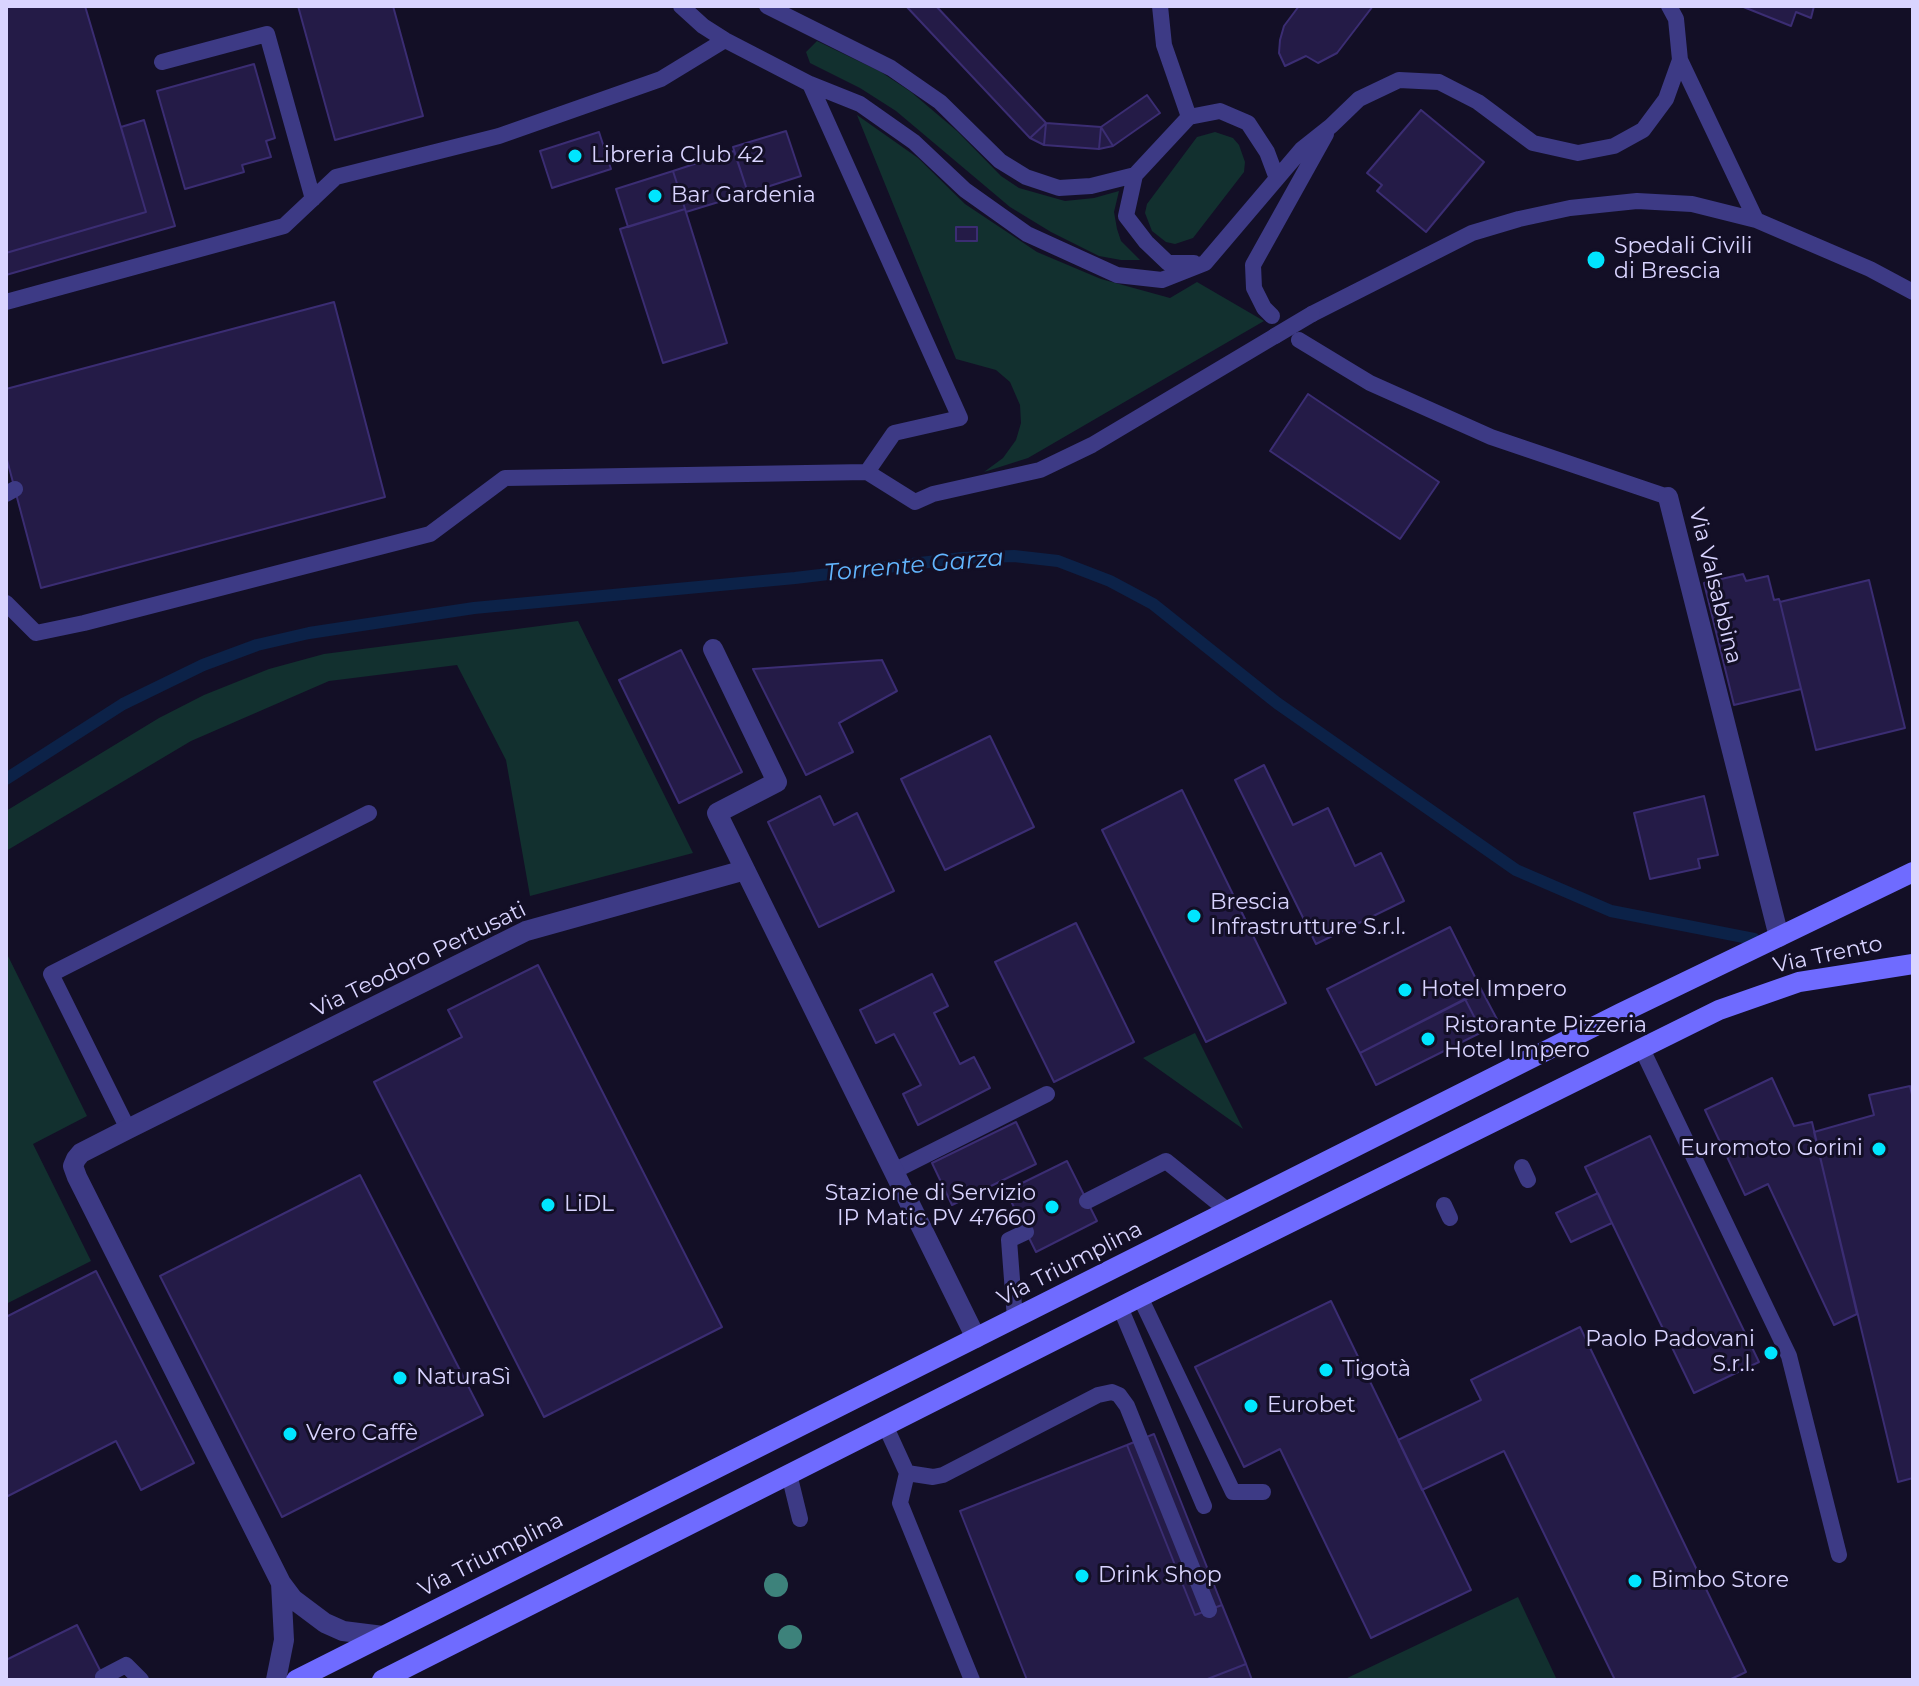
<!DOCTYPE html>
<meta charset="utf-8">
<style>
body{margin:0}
#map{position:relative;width:1919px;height:1686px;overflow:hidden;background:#130f26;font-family:Montserrat,sans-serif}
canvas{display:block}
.frame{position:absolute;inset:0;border:8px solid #d9d4ff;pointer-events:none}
</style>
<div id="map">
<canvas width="1919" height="1686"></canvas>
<div class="frame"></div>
</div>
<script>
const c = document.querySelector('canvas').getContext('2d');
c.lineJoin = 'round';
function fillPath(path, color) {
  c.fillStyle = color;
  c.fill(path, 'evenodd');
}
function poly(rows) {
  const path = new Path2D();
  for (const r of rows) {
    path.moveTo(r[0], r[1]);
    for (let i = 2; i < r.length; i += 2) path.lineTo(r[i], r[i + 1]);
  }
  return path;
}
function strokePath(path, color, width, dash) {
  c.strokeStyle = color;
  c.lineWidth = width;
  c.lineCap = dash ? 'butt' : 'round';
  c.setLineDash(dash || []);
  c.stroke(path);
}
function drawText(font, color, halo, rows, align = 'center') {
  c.font = font + ' Montserrat,sans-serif';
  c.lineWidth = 6;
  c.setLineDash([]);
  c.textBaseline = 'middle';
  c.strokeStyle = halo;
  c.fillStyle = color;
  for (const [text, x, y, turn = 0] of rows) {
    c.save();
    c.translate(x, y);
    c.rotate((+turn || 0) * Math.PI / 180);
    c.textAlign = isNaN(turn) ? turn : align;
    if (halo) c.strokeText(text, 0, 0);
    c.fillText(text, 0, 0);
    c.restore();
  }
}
const green = poly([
 [817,41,881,72,911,92,957,131,1001,176,1019,188,1065,201,1094,198,1119,191,1114,212,1117,229,1121,241,1140,260,1121,260,1099,256,1051,232,1010,207,896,111,860,88,810,63,806,52],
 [857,115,918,158,965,204,1037,252,1101,279,1170,298,1197,282,1264,321,1028,458,984,472,1003,458,1016,440,1021,423,1020,405,1010,382,996,370,956,359],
 [1215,132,1233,138,1239,145,1245,162,1244,172,1193,238,1175,244,1166,242,1152,231,1145,213,1147,204,1197,137],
 [578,621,693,853,530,896,506,760,457,665,329,681,191,741,6,851,6,811,159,718,204,695,269,669,324,654],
 [6,952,87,1116,33,1144,91,1261,6,1304],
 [1195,1033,1243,1129,1143,1058],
 [1518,1597,1557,1680,1343,1680]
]);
const stream = poly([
 [6,779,123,704,203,665,257,645,309,633,474,608,795,578,962,558,1014,556,1058,561,1110,581,1153,604,1277,703,1516,870,1611,911,1754,939]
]);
const building = poly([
 [6,6,85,6,146,212,6,253,6,6],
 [298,6,393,6,423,116,335,140,298,6],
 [906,6,936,6,1046,123,1030,138,906,6],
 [1373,6,1337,53,1318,63,1306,56,1285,66,1279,53,1280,40,1284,26,1299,6,1373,6],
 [1741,6,1814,6,1811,18,1796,12,1791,26,1741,6],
 [254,64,275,138,266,141,271,157,242,165,244,172,185,189,157,91,254,64],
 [1147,95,1160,113,1113,146,1101,127,1147,95],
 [1421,110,1484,162,1426,232,1377,191,1382,185,1367,173,1421,110],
 [144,120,175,226,6,275,6,253,146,212,121,127,144,120],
 [1046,123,1044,145,1030,138,1046,123],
 [1046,123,1101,127,1099,149,1044,145,1046,123],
 [1101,127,1113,146,1099,149,1101,127],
 [786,131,801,176,748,193,733,147,786,131],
 [599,132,611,169,552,188,540,151,599,132],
 [734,151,748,193,686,212,673,171,734,151],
 [673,171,685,209,628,227,616,189,673,171],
 [685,209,727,343,663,363,620,229,685,209],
 [956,227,977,227,977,241,956,241,956,227],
 [334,302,385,497,41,588,6,456,6,389,334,302],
 [1308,394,1439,482,1400,539,1270,451,1308,394],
 [1743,574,1746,581,1768,576,1774,600,1779,599,1780,602,1801,689,1734,705,1704,583,1743,574],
 [1869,580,1905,728,1816,750,1780,602,1869,580],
 [681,650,742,772,679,803,619,680,681,650],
 [882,660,897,691,839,723,853,752,806,775,753,669,882,660],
 [990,736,1034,827,945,870,901,779,990,736],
 [1264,765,1293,825,1328,808,1355,866,1381,853,1404,901,1316,944,1235,780,1264,765],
 [1182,790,1286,1003,1206,1042,1102,830,1182,790],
 [820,796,834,825,857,813,894,891,819,927,768,822,820,796],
 [1704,796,1718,855,1698,859,1700,868,1650,879,1634,813,1704,796],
 [1076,923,1134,1042,1054,1082,995,962,1076,923],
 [1450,927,1482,991,1360,1053,1327,989,1450,927],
 [538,965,722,1327,544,1417,374,1082,462,1037,448,1010,538,965],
 [932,974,948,1006,934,1013,960,1064,974,1057,990,1088,918,1125,903,1094,921,1085,894,1034,876,1043,860,1010,932,974],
 [1482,991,1499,1023,1482,1032,1465,999,1482,991],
 [1465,999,1482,1032,1376,1085,1360,1053,1465,999],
 [1772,1078,1794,1126,1812,1122,1857,1314,1834,1325,1768,1184,1745,1195,1705,1110,1772,1078],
 [1910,1086,1913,1099,1913,1478,1898,1482,1814,1132,1874,1115,1869,1095,1910,1086],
 [1016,1122,1036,1164,952,1205,932,1163,1016,1122],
 [1650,1136,1759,1362,1694,1393,1585,1167,1650,1136],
 [1067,1161,1097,1221,1036,1252,1006,1191,1067,1161],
 [360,1175,483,1415,282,1517,160,1276,360,1175],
 [1598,1193,1612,1223,1571,1242,1556,1213,1598,1193],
 [96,1271,194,1463,141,1490,116,1441,6,1497,6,1317,96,1271],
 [1331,1301,1471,1590,1371,1638,1280,1449,1244,1467,1195,1367,1331,1301],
 [1580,1327,1746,1672,1729,1680,1615,1680,1504,1451,1422,1490,1398,1440,1481,1400,1471,1380,1580,1327],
 [1154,1434,1222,1605,1195,1615,1127,1445,1154,1434],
 [1127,1445,1195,1615,1222,1605,1246,1664,1205,1680,1027,1680,960,1511,1127,1445],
 [77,1625,105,1680,6,1680,6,1660,77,1625],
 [1246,1664,1252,1680,1205,1680,1246,1664]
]);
const lane = poly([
 [681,6,703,26,725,40,810,84,860,104,914,142,965,190,1027,234,1117,275,1162,280,1205,263,1302,149,1331,126,1359,99,1399,80,1439,82,1478,102,1533,143,1578,153,1614,146,1643,130,1666,99,1680,60],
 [767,6,891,68,940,102,1000,161,1026,177,1059,188,1091,186,1135,175,1189,117,1164,45,1160,6],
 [1669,6,1676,19,1680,60,1756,220],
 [162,62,267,34,313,199],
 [810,84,960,418,894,433,867,472],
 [1189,117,1220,111,1248,123,1267,152,1276,176],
 [1135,175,1126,216,1146,242,1168,263,1194,263],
 [6,302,284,226,336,177,499,136,661,79,725,40],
 [1312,314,1472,233,1519,219,1570,208,1637,201,1692,204,1756,220,1870,269,1913,292],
 [1272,316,1264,308,1254,288,1253,265,1326,134],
 [1299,340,1370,383,1491,437,1668,497],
 [6,494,15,489],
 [6,603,36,633,84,623,430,534,505,478,867,472,915,502,933,494,1040,470,1092,445,1275,336],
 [1641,1047,1789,1356,1839,1555],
 [128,1129,51,974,369,813],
 [1522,1167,1528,1180],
 [894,1171,1047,1094],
 [1087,1201,1166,1161,1228,1211],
 [1444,1205,1450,1218],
 [1140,1297,1233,1492,1263,1492],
 [1120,1307,1204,1506],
 [1015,1319,1009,1240,1026,1232],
 [885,1425,907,1473,900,1503,972,1680],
 [907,1473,933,1477,943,1475,1098,1395,1112,1392,1119,1395,1127,1406,1209,1610],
 [789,1474,800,1519],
 [103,1677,126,1665,141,1680]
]);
const street = poly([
 [1668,497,1779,937],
 [713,649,777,782,717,813,976,1338],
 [383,1636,343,1631,325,1623,293,1599,281,1583,77,1177,73,1166,76,1159,81,1153,128,1129,526,931,745,870],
 [276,1680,284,1640,281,1583]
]);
const secondary = poly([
 [296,1680,1621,1013,1913,872],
 [382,1680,1140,1297,1719,1010,1799,982,1913,964]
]);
const laneBridge = poly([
 [1275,336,1312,314]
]);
const trees = [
 [776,1585],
 [790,1637]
];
const markers = [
 [575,156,8,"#00e5ff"],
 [655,196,8,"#00e5ff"],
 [1596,260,10,"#00e5ff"],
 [1194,916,8,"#00e5ff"],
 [1405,990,8,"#00e5ff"],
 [1428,1039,8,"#00e5ff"],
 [1879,1149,8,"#00e5ff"],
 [548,1205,8,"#00e5ff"],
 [1052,1207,8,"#00e5ff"],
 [1771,1353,8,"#00e5ff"],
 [1326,1370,8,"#00e5ff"],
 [400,1378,8,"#00e5ff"],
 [1251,1406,8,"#00e5ff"],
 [290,1434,8,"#00e5ff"],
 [1082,1576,8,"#00e5ff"],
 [1635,1581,8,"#00e5ff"]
];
const poiNames = [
 ["Libreria Club 42",591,156],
 ["Bar Gardenia",671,196],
 ["Spedali Civili",1614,247],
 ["di Brescia",1614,272],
 ["Brescia",1210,903],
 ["Infrastrutture S.r.l.",1210,928],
 ["Hotel Impero",1421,990],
 ["Ristorante Pizzeria",1444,1026],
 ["Hotel Impero",1444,1051],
 ["Euromoto Gorini",1863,1149,"right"],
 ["Stazione di Servizio",1036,1194,"right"],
 ["IP Matic PV 47660",1036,1219,"right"],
 ["LiDL",564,1205],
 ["Paolo Padovani",1755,1340,"right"],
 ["S.r.l.",1755,1365,"right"],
 ["Tigotà",1342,1370],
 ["NaturaSì",416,1378],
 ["Eurobet",1267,1406],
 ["Vero Caffè",306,1434],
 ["Drink Shop",1098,1576],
 ["Bimbo Store",1651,1581]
];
const streetNames = [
 ["Via Valsabbina",1715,586,76],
 ["Via Trento",1828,955,-12],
 ["Via Teodoro Pertusati",419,960,-26],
 ["Via Triumplina",1070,1264,-27],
 ["Via Triumplina",491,1555,-27]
];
const waterNames = [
 ["Torrente Garza",914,566,-5]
];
fillPath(green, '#12302f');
strokePath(stream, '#0c2248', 12);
fillPath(building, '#241b47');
strokePath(building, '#3b2d73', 2);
strokePath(lane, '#3d3a85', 16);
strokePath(street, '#3d3a85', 20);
strokePath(secondary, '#6f6bff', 20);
strokePath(laneBridge, '#3d3a85', 16);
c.fillStyle = '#3d827b';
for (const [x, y] of trees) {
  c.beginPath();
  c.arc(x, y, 12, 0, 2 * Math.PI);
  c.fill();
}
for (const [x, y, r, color] of markers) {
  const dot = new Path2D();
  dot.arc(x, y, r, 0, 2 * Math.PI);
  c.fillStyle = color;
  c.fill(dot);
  strokePath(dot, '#130f26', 3);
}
drawText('22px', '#d9d4ff', '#130f26', poiNames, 'left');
drawText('22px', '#d9d4ff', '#130f26', streetNames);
drawText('italic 24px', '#62b6ff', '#130f26', waterNames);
</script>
